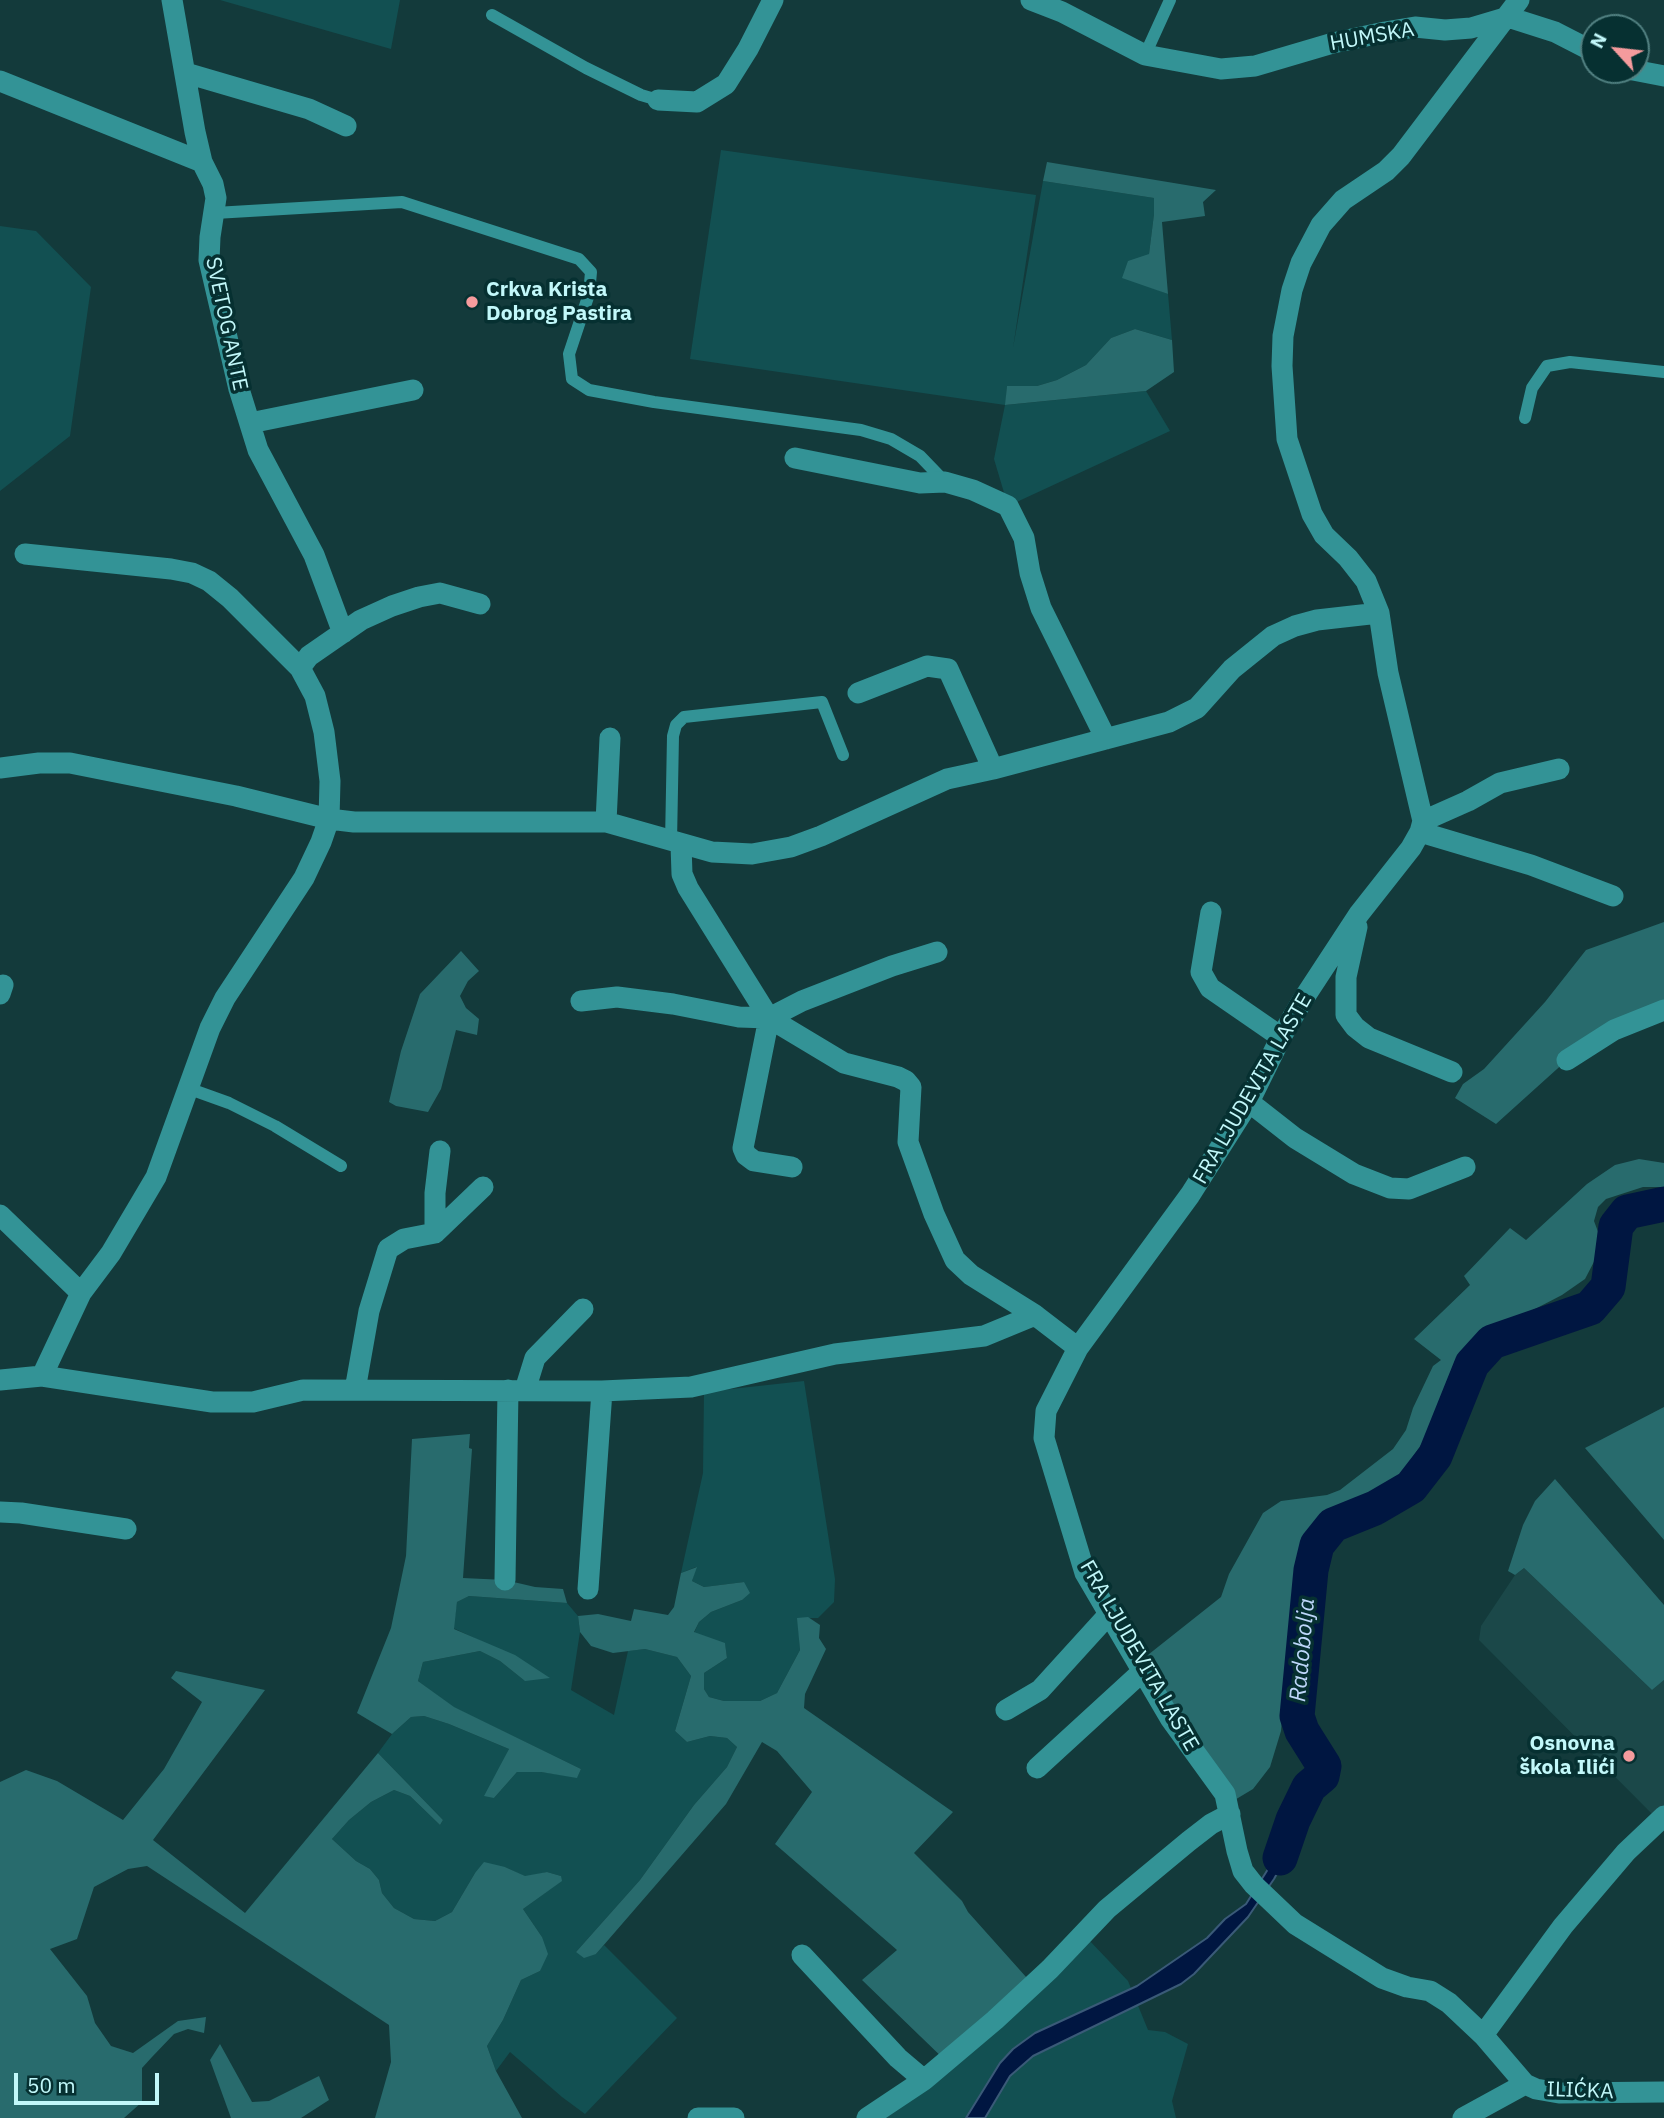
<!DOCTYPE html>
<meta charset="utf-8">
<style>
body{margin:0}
#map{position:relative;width:1664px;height:2118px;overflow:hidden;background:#133a3b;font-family:"IBM Plex Sans",sans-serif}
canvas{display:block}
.north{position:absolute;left:1580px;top:14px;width:70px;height:70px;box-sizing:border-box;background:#063031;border:2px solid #518081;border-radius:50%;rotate:297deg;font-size:19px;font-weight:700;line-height:28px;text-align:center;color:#c2f8fa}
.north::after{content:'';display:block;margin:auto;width:24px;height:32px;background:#f59b9d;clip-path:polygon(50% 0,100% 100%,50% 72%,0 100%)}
.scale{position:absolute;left:14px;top:2073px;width:145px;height:32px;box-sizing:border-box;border:4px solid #c2f8fa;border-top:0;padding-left:9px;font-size:21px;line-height:24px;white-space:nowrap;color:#c2f8fa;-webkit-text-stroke:5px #063031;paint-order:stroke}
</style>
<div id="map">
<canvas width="1664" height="2118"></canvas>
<div class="north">N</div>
<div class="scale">50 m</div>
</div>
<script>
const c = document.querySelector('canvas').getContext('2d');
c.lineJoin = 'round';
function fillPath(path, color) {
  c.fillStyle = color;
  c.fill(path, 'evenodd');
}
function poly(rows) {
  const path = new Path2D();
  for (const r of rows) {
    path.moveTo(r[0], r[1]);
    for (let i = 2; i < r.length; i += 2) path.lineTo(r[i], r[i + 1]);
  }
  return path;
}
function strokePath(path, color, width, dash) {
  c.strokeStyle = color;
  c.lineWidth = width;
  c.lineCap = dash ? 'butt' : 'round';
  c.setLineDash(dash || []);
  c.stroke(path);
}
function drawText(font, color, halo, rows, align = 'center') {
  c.font = font + ' "IBM Plex Sans",sans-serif';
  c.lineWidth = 7;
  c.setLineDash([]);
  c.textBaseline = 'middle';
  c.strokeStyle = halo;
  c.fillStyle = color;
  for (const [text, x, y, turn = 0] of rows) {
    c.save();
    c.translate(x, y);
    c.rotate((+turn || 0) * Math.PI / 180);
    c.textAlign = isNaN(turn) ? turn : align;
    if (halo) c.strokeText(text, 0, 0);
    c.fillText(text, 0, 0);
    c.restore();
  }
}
const built = poly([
 [1524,1568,1652,1690,1664,1680,1664,1826,1479,1640,1481,1626,1515,1575]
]);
const green = poly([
 [220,0,400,0,391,49],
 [721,150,1036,195,1013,348,1043,181,1154,198,1154,214,1149,254,1138,282,1168,294,1172,340,1135,329,1111,338,1086,365,1057,380,1037,386,1007,386,1006,405,1146,391,1170,431,1008,506,994,459,1005,405,690,359],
 [0,226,36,231,91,287,70,436,0,491],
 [804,1381,835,1579,834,1602,818,1618,798,1618,800,1650,777,1693,760,1701,724,1701,709,1697,704,1689,704,1673,727,1658,725,1644,694,1633,699,1622,711,1612,742,1600,744,1582,704,1587,692,1581,696,1567,681,1573,703,1473,704,1392],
 [469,1596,567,1603,578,1616,580,1632,571,1690,614,1715,628,1651,645,1649,677,1657,691,1676,675,1731,687,1742,710,1736,727,1738,737,1747,727,1767,694,1805,640,1880,576,1952,596,1954,604,1945,677,2018,585,2114,562,2097,510,2052,496,2071,487,2046,503,2020,521,1980,540,1971,542,1937,523,1909,561,1881,561,1876,547,1872,526,1877,505,1867,475,1873,452,1912,435,1921,414,1919,394,1908,382,1893,379,1880,370,1869,356,1861,332,1839,349,1820,371,1802,394,1790,410,1796,440,1825,443,1820,378,1753,392,1734,411,1717,424,1716,449,1724,509,1749,500,1769,494,1798,517,1772,541,1772,577,1777,581,1769,453,1707,418,1681,423,1662,480,1651,500,1661,525,1681,481,1641,453,1628,457,1602],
 [1088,1939,1128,1981,1148,2030,1165,2032,1188,2044,1172,2101,1176,2118,874,2118]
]);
const forest = poly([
 [1047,162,1216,190,1203,202,1205,216,1162,222,1168,294,1122,278,1128,261,1149,254,1154,214,1154,198,1043,181],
 [1135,329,1172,340,1174,372,1146,391,1005,405,1007,386,1037,386,1057,380,1086,365,1111,338],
 [1664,922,1664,1010,1567,1060,1496,1124,1455,1098,1463,1084,1484,1069,1545,1002,1586,950],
 [461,951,479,971,468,981,460,996,466,1008,479,1019,477,1035,456,1030,441,1089,428,1112,396,1106,389,1102,401,1051,420,994],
 [1639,1159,1664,1163,1664,1187,1643,1187,1606,1199,1598,1207,1594,1221,1600,1237,1597,1256,1585,1279,1562,1295,1479,1338,1455,1361,1423,1442,1401,1474,1365,1500,1334,1511,1303,1550,1291,1618,1281,1731,1270,1767,1253,1789,1228,1804,1139,1662,1221,1597,1229,1574,1263,1513,1281,1501,1327,1495,1340,1490,1393,1449,1406,1430,1413,1408,1433,1366,1441,1360,1414,1339,1470,1285,1464,1276,1510,1228,1526,1240,1587,1184,1615,1165],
 [1664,1407,1664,1540,1585,1448],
 [470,1434,469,1448,472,1449,463,1578,505,1580,535,1587,563,1589,567,1603,469,1596,457,1602,454,1629,515,1655,550,1678,525,1681,500,1661,480,1651,423,1662,418,1681,454,1707,581,1769,577,1778,541,1772,517,1772,494,1798,484,1796,509,1749,449,1724,424,1716,411,1717,392,1734,357,1713,391,1628,406,1556,412,1439],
 [1555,1479,1664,1605,1664,1680,1652,1690,1524,1568,1515,1575,1508,1571,1523,1525,1535,1501],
 [697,1567,692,1581,704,1587,744,1582,750,1593,742,1600,711,1612,699,1622,694,1632,725,1643,727,1658,704,1673,704,1689,709,1697,724,1701,760,1701,777,1693,800,1650,797,1618,808,1617,820,1625,819,1638,826,1649,805,1694,804,1708,953,1812,914,1853,962,1901,968,1912,1035,1987,949,2064,862,1980,897,1950,775,1844,812,1792,777,1751,762,1742,726,1804,596,1954,584,1958,576,1952,640,1880,694,1805,727,1767,737,1747,727,1738,710,1736,687,1742,675,1731,691,1676,677,1657,645,1649,613,1653,591,1646,580,1632,578,1616,598,1614,631,1621,634,1609,668,1615,674,1607,681,1573],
 [176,1671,265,1690,153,1840,245,1913,378,1753,443,1820,440,1825,410,1796,394,1790,371,1802,349,1820,332,1839,356,1861,370,1869,379,1880,382,1893,394,1908,414,1919,435,1921,452,1912,475,1873,484,1862,505,1867,525,1876,547,1872,561,1876,562,1881,523,1909,542,1937,548,1954,540,1971,521,1980,503,2020,487,2046,496,2071,522,2118,375,2118,391,2062,389,2025,147,1866,128,1869,94,1887,77,1939,50,1949,87,1996,95,2023,111,2046,133,2053,178,2021,206,2017,204,2033,188,2029,174,2034,152,2057,142,2068,142,2102,124,2118,0,2118,0,1782,26,1770,57,1781,123,1820,164,1769,202,1702,171,1678],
 [220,2044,252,2102,269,2101,319,2076,329,2100,301,2118,231,2118,210,2060]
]);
const water = poly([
 [1288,1812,1304,1816,1297,1838,1274,1879,1248,1917,1194,1974,1181,1984,1033,2056,1010,2076,985,2118,966,2118,1000,2063,1013,2049,1035,2033,1137,1986,1207,1938,1225,1919,1246,1904,1275,1858,1276,1853,1272,1850,1288,1812]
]);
const river = poly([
 [1280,1858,1293,1820,1309,1787,1322,1776,1324,1766,1302,1731,1297,1716,1311,1570,1317,1545,1333,1525,1375,1508,1411,1487,1435,1456,1472,1364,1492,1342,1590,1308,1608,1287,1616,1226,1627,1212,1664,1204]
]);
const lane = poly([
 [492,15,586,68,641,95,658,100],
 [1145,55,1170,0],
 [215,213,402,202,579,259,591,272,589,294,569,354,572,379,589,390,654,402,861,430,891,439,920,456,945,482],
 [1525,418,1532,388,1547,366,1570,362,1664,372],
 [671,842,673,736,676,725,684,717,822,702,843,755],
 [190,1089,229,1103,275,1126,341,1166]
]);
const street = poly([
 [172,0,195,132,202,162,213,184,216,198,210,237,209,260,239,389,258,450,314,555,343,633],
 [1031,0,1062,12,1145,55,1221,69,1255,66,1333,43,1385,32,1415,27,1445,30,1471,28,1508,17,1555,32,1594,52],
 [1519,0,1401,156,1386,171,1343,200,1321,225,1301,263,1292,290,1283,336,1282,366,1287,439,1312,514,1324,535,1348,558,1366,581,1379,613,1388,673,1423,821,1420,832,1411,848,1359,914,1302,1001,1281,1037,1249,1102,1190,1195,1078,1348,1046,1411,1044,1438,1085,1573,1170,1718,1225,1794,1237,1851,1243,1871,1254,1885,1295,1924,1382,1978,1407,1987,1430,1991,1449,2003,1483,2035,1525,2084,1536,2089,1559,2093,1664,2092],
 [1633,70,1664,76],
 [186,73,309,109,346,126],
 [0,81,202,162],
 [658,100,697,102,726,84,748,49,773,0],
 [250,423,413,390],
 [795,458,920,483,945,482,973,490,1008,506,1024,538,1030,573,1041,608,1106,739],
 [25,554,171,569,192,573,209,581,230,598,300,668,315,696,324,732,330,781,329,819,321,842,304,878,225,998,210,1028,156,1177,111,1253,81,1293,42,1376],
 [300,668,309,656,361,620,392,606,419,597,440,593,480,604],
 [858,693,927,666,948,669,993,769],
 [0,768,39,763,70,763,236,796,329,819,354,822,606,822,712,852,752,854,791,847,821,836,947,779,993,769,1169,722,1197,708,1232,669,1273,636,1295,626,1317,620,1379,613],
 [1423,821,1468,801,1500,783,1559,769],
 [606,822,610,738],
 [1420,832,1531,865,1613,896],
 [681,845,682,874,688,888,769,1018,844,1063,898,1077,906,1081,911,1087,908,1142,934,1214,955,1260,971,1275,1035,1315,1078,1348],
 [1211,912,1201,972,1210,988,1281,1037],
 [1357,927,1346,977,1346,1015,1355,1027,1369,1038,1452,1072],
 [0,994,3,985],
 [581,1001,617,997,673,1004,739,1017,769,1018,802,1001,892,966,937,952],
 [769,1018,743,1148,746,1155,754,1161,792,1167],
 [1567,1060,1614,1030,1664,1010],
 [1249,1102,1295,1138,1354,1174,1390,1188,1409,1189,1465,1167],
 [0,1215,81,1293],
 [435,1233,435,1193,440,1151],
 [0,1380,42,1376,212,1402,253,1402,303,1390,602,1391,691,1387,835,1354,984,1336,1035,1315],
 [355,1390,369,1311,388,1249,404,1239,435,1233,483,1187],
 [525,1390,535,1358,583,1309],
 [0,1512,21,1513,126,1529],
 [505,1580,508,1390],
 [588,1589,602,1391],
 [1006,1710,1040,1690,1110,1613],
 [1037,1768,1144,1670],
 [802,1955,898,2058,924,2080],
 [1483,2035,1563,1926,1626,1852,1664,1816],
 [698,2118,734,2118],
 [867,2118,924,2080,995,2020,1050,1969,1107,1909,1189,1841,1211,1824,1230,1814],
 [1463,2118,1525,2084]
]);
const markers = [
 [472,302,7,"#f59b9d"],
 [1629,1756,7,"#f59b9d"]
];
const streetNames = [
 ["HUMSKA",1372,37,-10],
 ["SVETOG ANTE",226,324,78],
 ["FRA LJUDEVITA LASTE",1253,1089,-60],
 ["FRA LJUDEVITA LASTE",1139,1656,60],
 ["ILIĆKA",1580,2091,2]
];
const poiNames = [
 ["Crkva Krista",486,290],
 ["Dobrog Pastira",486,314],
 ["Osnovna",1615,1744,"right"],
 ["škola Ilići",1615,1768,"right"]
];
const waterNames = [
 ["Radobolja",1303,1650,-85]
];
fillPath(built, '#1b4849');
fillPath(green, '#125052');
fillPath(forest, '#286b6d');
fillPath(water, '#001641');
strokePath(water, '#3a5a78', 2);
strokePath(river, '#001641', 35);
strokePath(lane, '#339396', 12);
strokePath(street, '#339396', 21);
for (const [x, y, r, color] of markers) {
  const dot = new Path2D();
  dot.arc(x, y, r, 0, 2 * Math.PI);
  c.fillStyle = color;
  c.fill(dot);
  strokePath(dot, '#063031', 2.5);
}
drawText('21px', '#c2f8fa', '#063031', streetNames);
drawText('bold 21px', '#c2f8fa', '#063031', poiNames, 'left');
drawText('italic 23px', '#bed7fa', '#063031', waterNames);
</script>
